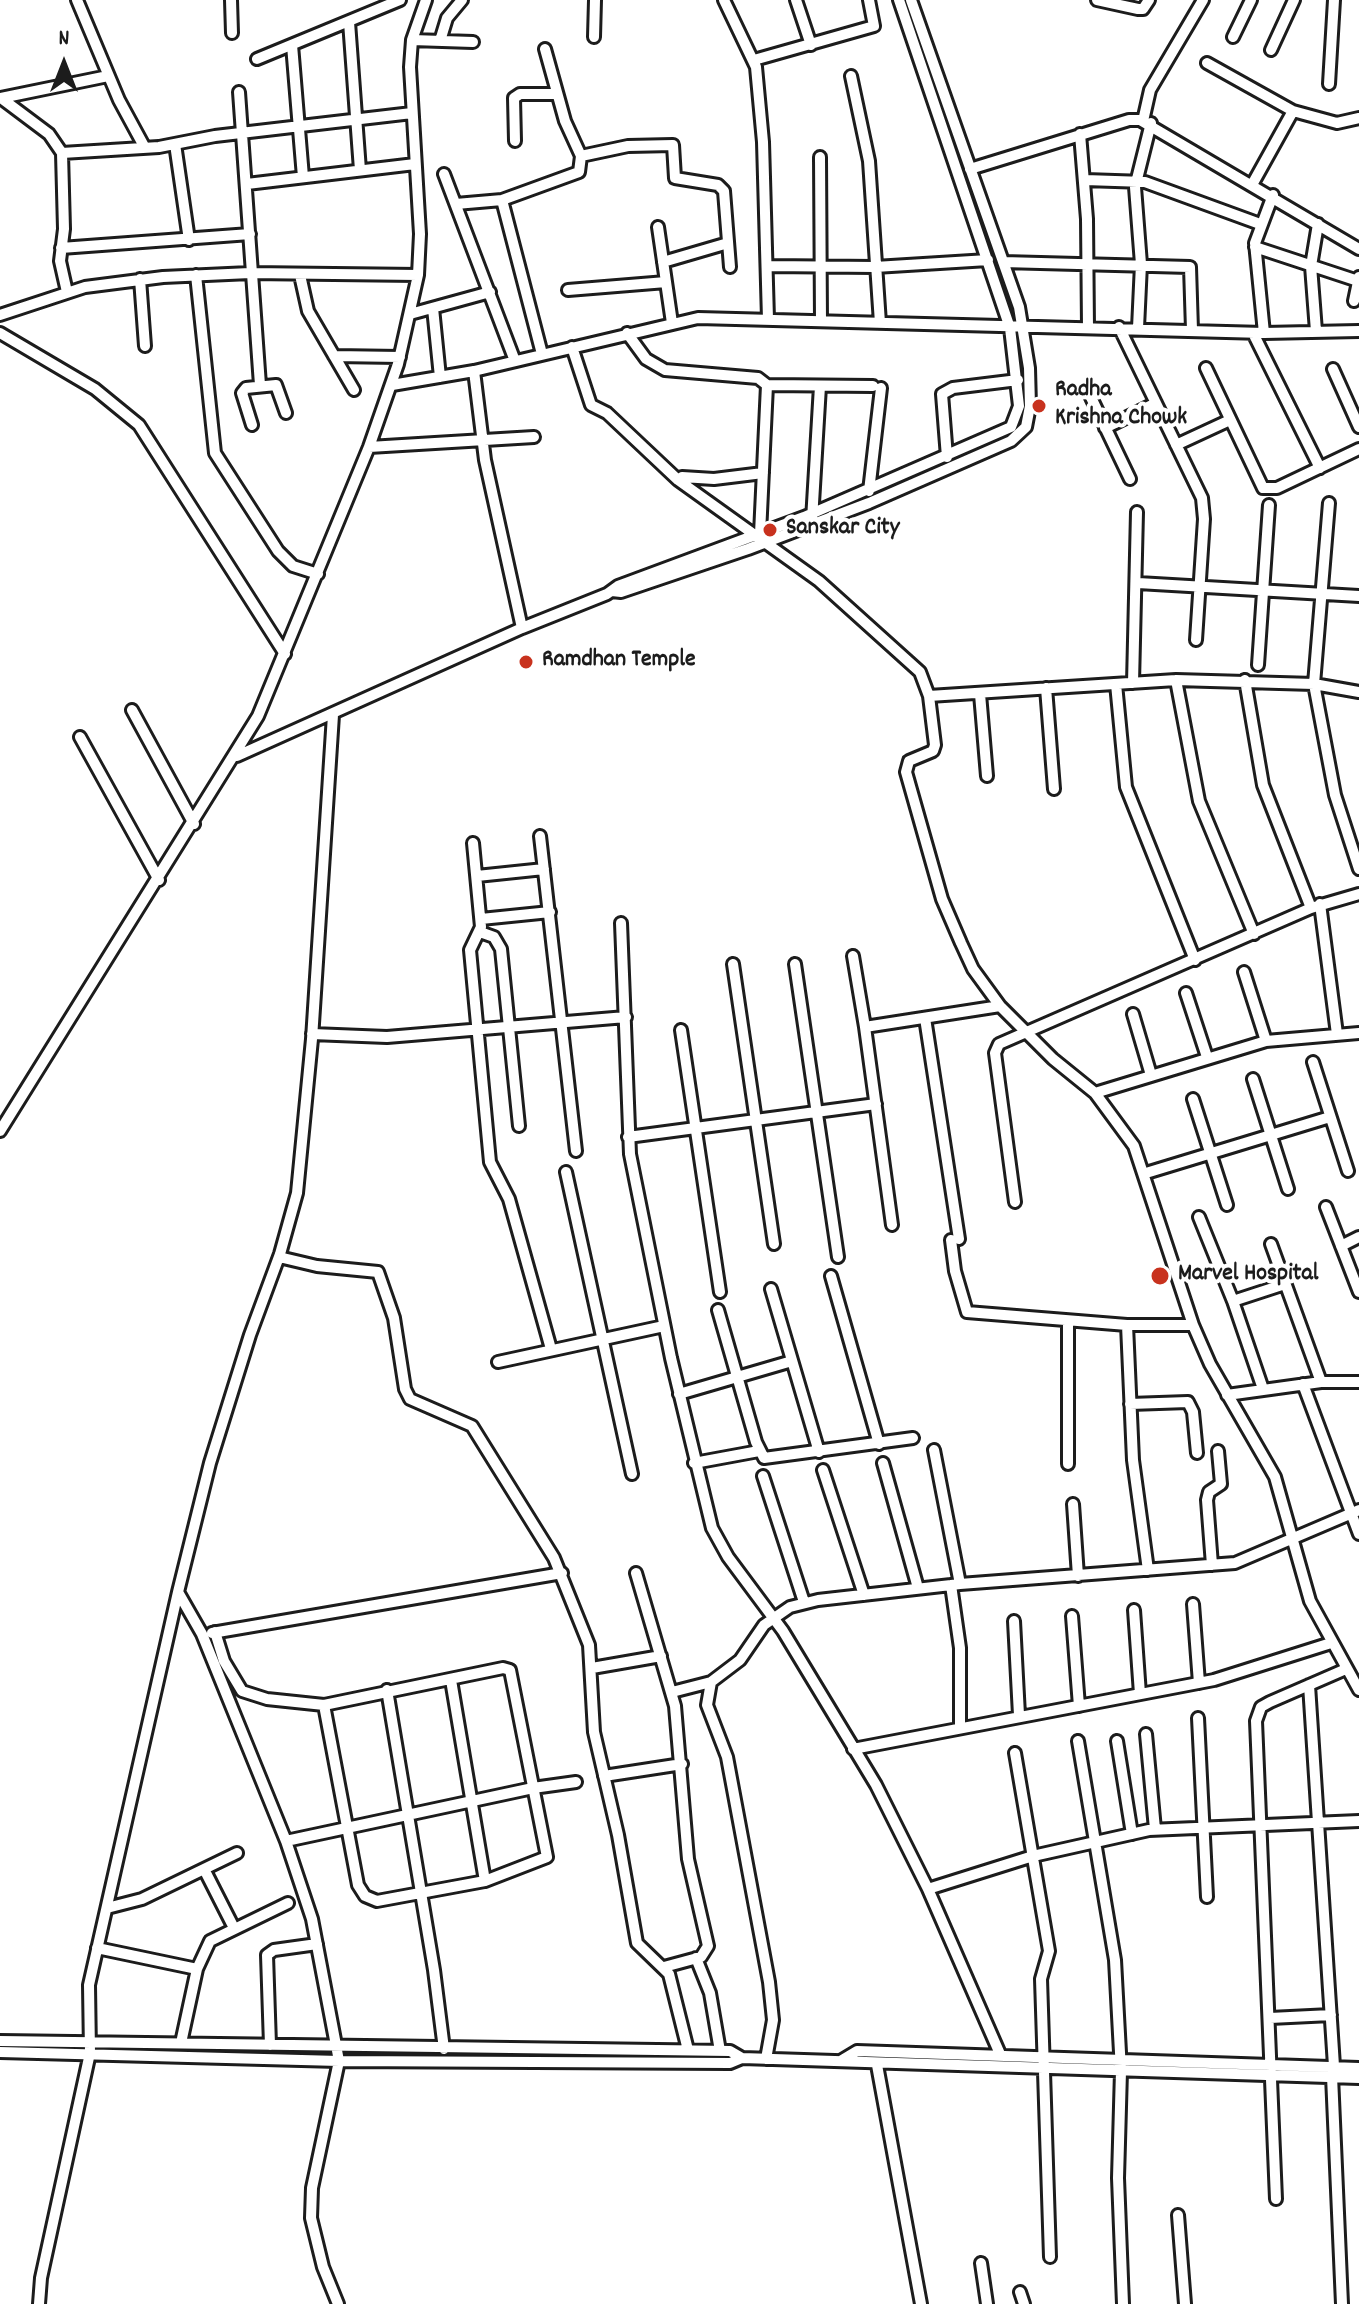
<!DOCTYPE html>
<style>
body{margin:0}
#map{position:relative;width:1359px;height:2304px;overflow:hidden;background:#fff;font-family:Dekko,sans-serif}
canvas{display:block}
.north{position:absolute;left:24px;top:24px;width:80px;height:80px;-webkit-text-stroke:6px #fff;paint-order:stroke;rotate:0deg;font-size:22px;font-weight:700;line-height:32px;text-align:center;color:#1c1c1c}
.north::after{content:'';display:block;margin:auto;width:28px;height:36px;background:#1c1c1c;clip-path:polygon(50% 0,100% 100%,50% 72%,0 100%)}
</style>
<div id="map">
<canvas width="1359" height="2304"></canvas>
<div class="north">N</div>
</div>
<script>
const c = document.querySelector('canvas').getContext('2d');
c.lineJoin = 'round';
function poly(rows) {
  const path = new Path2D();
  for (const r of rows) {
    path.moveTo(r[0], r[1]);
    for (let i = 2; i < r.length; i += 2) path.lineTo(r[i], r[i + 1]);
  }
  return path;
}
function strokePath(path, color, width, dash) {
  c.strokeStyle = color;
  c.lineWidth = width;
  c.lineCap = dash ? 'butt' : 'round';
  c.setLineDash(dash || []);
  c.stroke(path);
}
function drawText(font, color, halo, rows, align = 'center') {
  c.font = font + ' Dekko,sans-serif';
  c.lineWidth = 8;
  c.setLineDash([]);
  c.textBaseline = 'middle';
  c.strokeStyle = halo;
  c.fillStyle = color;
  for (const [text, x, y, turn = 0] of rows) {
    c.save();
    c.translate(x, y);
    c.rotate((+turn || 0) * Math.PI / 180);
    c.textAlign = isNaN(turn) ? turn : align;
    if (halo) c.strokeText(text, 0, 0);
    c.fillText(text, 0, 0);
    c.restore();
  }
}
const minor = poly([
 [77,0,119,100,145,148],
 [231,0,232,33],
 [724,0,756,67,763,142,768,319],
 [796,0,811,45],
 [1097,0,1138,9,1143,9,1149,0],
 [349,22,360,170],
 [594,37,595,0],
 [1233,37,1251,0],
 [412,40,473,42],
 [440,41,447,18,462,0],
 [292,45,303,177],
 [1271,50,1294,0],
 [257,59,400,0],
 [754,60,874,26,869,0],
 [1207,63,1293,111,1337,123,1359,118],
 [851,76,869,161,880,323],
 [1329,84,1334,0],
 [239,92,260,385],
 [1,98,49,134,62,153,64,229,60,261,67,292],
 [1,98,108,76],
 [1143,121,1150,90,1203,0],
 [1080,134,1087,219,1088,328],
 [515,141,514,98,520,94,557,94],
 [175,144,189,240],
 [62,153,159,147,215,136,412,113],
 [581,156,628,146,673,145,675,178,718,185,724,191,730,267],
 [820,157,821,321],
 [970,169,1129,120,1140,120,1359,249],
 [444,174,515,361],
 [1085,180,1145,182,1260,224],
 [1253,183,1293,111],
 [247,184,415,164],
 [502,200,542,354],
 [456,204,502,200,579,172,581,156,565,121,545,49],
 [658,227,672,323],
 [1255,247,1358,281],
 [61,248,250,234],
 [663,262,728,243],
 [1003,262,1190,267,1192,330],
 [767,266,875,267,988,260],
 [196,275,215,453,278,551,293,566,318,574],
 [300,275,308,311,354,390],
 [140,279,145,346],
 [568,290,666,282],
 [1354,301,1359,277],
 [433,308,440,377],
 [410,314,490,292],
 [0,315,85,287,163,277,250,273,418,275],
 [1119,327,1202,498,1204,519,1196,640],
 [1138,328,1141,264,1135,187,1151,123],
 [1316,331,1311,266,1318,224],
 [0,333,95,389,139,425,285,654],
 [627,333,646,359,665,370,758,378,767,385,760,534],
 [1253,333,1320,468],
 [1264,333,1255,243,1273,195],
 [572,347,591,405,607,413,678,480,819,581,920,672,929,696,935,745,933,751,909,761,906,772,942,899,961,943,973,969,1000,1006,1053,1059,1095,1093,1134,1146,1193,1325,1210,1364,1275,1477,1310,1601,1359,1690],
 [334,356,400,357],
 [1206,368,1263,488,1277,488,1359,449],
 [1333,369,1359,427],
 [474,371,485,460,522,628],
 [392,385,474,371,698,318,1264,333,1359,331],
 [767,385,873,386],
 [1087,389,1130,479],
 [252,425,242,393,246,388,276,385,286,413],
 [1105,428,1156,403],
 [1176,445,1230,420],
 [369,447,534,437],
 [947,457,942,394,953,388,1018,380],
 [678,480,682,477,714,479,763,473],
 [869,491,881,388],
 [1329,503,1314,684,1335,795,1359,869],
 [812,520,820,386],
 [1138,583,1359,596],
 [612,591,621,592,748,549,869,503,1011,441,1026,427,1030,406,1029,368,1019,307,911,0],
 [1258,665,1269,505],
 [1176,680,1199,801,1254,934],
 [1245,680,1263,785,1311,908],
 [1133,683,1137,512],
 [1116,684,1126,787,1195,960],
 [1046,688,1054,789],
 [980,694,987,776],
 [929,696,1176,680,1314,684,1359,692],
 [132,710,194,824],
 [80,737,159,880],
 [237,756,522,628,607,594,618,586,804,517,1011,427,1019,406,1010,328,899,0],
 [540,836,576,1151],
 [473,843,481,927,470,950,490,1162,509,1199,551,1349],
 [477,876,544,869],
 [1320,904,1337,1034],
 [481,919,550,912],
 [621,923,630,1154,671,1358,712,1528,728,1557,783,1631,876,1785,928,1889,1000,2054],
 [480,932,494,937,501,949,519,1126],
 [853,956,865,1027],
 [733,964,774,1244],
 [795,964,838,1257],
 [1244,972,1266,1041],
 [1186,993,1207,1057],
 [1133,1014,1151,1075],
 [925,1018,959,1239],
 [681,1030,720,1292],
 [312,1034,387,1037,626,1017],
 [1313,1062,1348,1171],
 [1253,1079,1288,1189],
 [1095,1093,1266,1041,1359,1033],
 [1193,1099,1227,1205],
 [0,1131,258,716,369,447,398,364,418,275,420,234,410,67,412,40,426,0],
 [628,1137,876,1104],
 [566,1172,632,1474],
 [1146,1173,1330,1117],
 [1015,1202,995,1053,999,1044,1311,908,1359,894],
 [1326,1207,1359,1292],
 [1199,1217,1233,1301,1285,1284],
 [892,1225,865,1027,1000,1006],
 [951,1240,955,1271,967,1312,1127,1325,1193,1325],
 [1271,1244,1321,1382],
 [1341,1246,1359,1237],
 [279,1257,317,1266,378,1272,394,1318,405,1389,410,1399,472,1426,554,1558,589,1645,594,1732,618,1835,637,1943,669,1974,688,2050],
 [831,1276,879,1444],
 [771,1289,819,1452],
 [1233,1301,1263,1389],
 [718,1310,756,1442,764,1458,913,1438],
 [1068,1321,1068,1464],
 [1127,1325,1133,1460,1148,1570],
 [498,1362,664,1326],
 [1303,1384,1359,1534],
 [679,1394,792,1361],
 [1227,1395,1321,1382,1359,1382],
 [1130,1404,1188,1402,1193,1412,1197,1453],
 [934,1450,960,1584],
 [694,1463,759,1451],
 [883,1463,918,1588],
 [823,1470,864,1595],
 [763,1476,804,1602],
 [1073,1504,1078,1576],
 [1212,1565,1207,1500,1209,1492,1221,1484,1218,1451],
 [636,1573,675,1706,688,1859,708,1946,701,1957,664,1967],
 [951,1585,960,1648,960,1727],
 [178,1592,202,1634,286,1841,312,1919,339,2061,312,2188,311,2218,323,2267,338,2304],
 [1193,1604,1199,1683],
 [1134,1610,1140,1694],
 [1072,1616,1079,1706],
 [1014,1621,1019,1715],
 [215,1632,224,1661,242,1691,267,1699,324,1705,503,1668,510,1670,547,1857,485,1881,377,1901,365,1896,358,1885,324,1705],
 [212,1633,562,1573],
 [592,1668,661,1656],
 [451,1680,485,1881],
 [1309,1685,1334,2066],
 [387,1690,434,1970,444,2049],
 [672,1692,711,1682],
 [1198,1718,1207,1897],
 [1146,1734,1155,1829],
 [1078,1741,1115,1960,1121,2071,1118,2178,1123,2304],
 [1117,1741,1132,1834],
 [853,1749,1214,1680,1331,1643],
 [1015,1753,1049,1951,1041,1979,1050,2257],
 [604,1776,682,1764],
 [286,1841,533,1788,576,1782],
 [204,1869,234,1928],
 [928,1889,1033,1856,1149,1830,1359,1821],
 [107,1908,142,1899,237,1853],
 [97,1948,197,1969],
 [696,1958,710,1993,720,2051],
 [1270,2018,1331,2015],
 [0,2041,730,2051,742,2058],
 [181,2043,197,1969,210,1941,288,1903],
 [270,2045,267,1955,274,1950,317,1944],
 [0,2052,339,2061,730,2063,742,2058,1359,2078],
 [766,2059,773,2020,769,1982,727,1757,707,1705,711,1682,740,1660,764,1625,790,1607,818,1600,960,1584,1235,1563,1359,1510],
 [842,2060,857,2051,1359,2068],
 [877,2065,921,2304],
 [1332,2076,1342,2304],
 [1276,2199,1256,1721,1261,1707,1270,1702,1346,1669],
 [1178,2215,1185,2304],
 [981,2263,987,2304],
 [1020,2292,1024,2304],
 [39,2304,41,2278,90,2053,89,1985,178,1592,210,1463,250,1335,280,1254,297,1193,312,1039,333,715]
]);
const markers = [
 [1039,406,8,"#c8321e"],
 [770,530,8,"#c8321e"],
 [526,662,8,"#c8321e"],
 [1160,1276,10,"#c8321e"]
];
const poiNames = [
 ["Radha",1055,392],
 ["Krishna Chowk",1055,420],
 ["Sanskar City",786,530],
 ["Ramdhan Temple",542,662],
 ["Marvel Hospital",1178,1276]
];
strokePath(minor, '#1c1c1c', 16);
strokePath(minor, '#fff', 10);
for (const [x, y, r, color] of markers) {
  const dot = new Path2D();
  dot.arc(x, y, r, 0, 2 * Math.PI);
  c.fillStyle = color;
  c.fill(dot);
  strokePath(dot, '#fff', 3);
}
drawText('bold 24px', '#1c1c1c', '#fff', poiNames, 'left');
</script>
